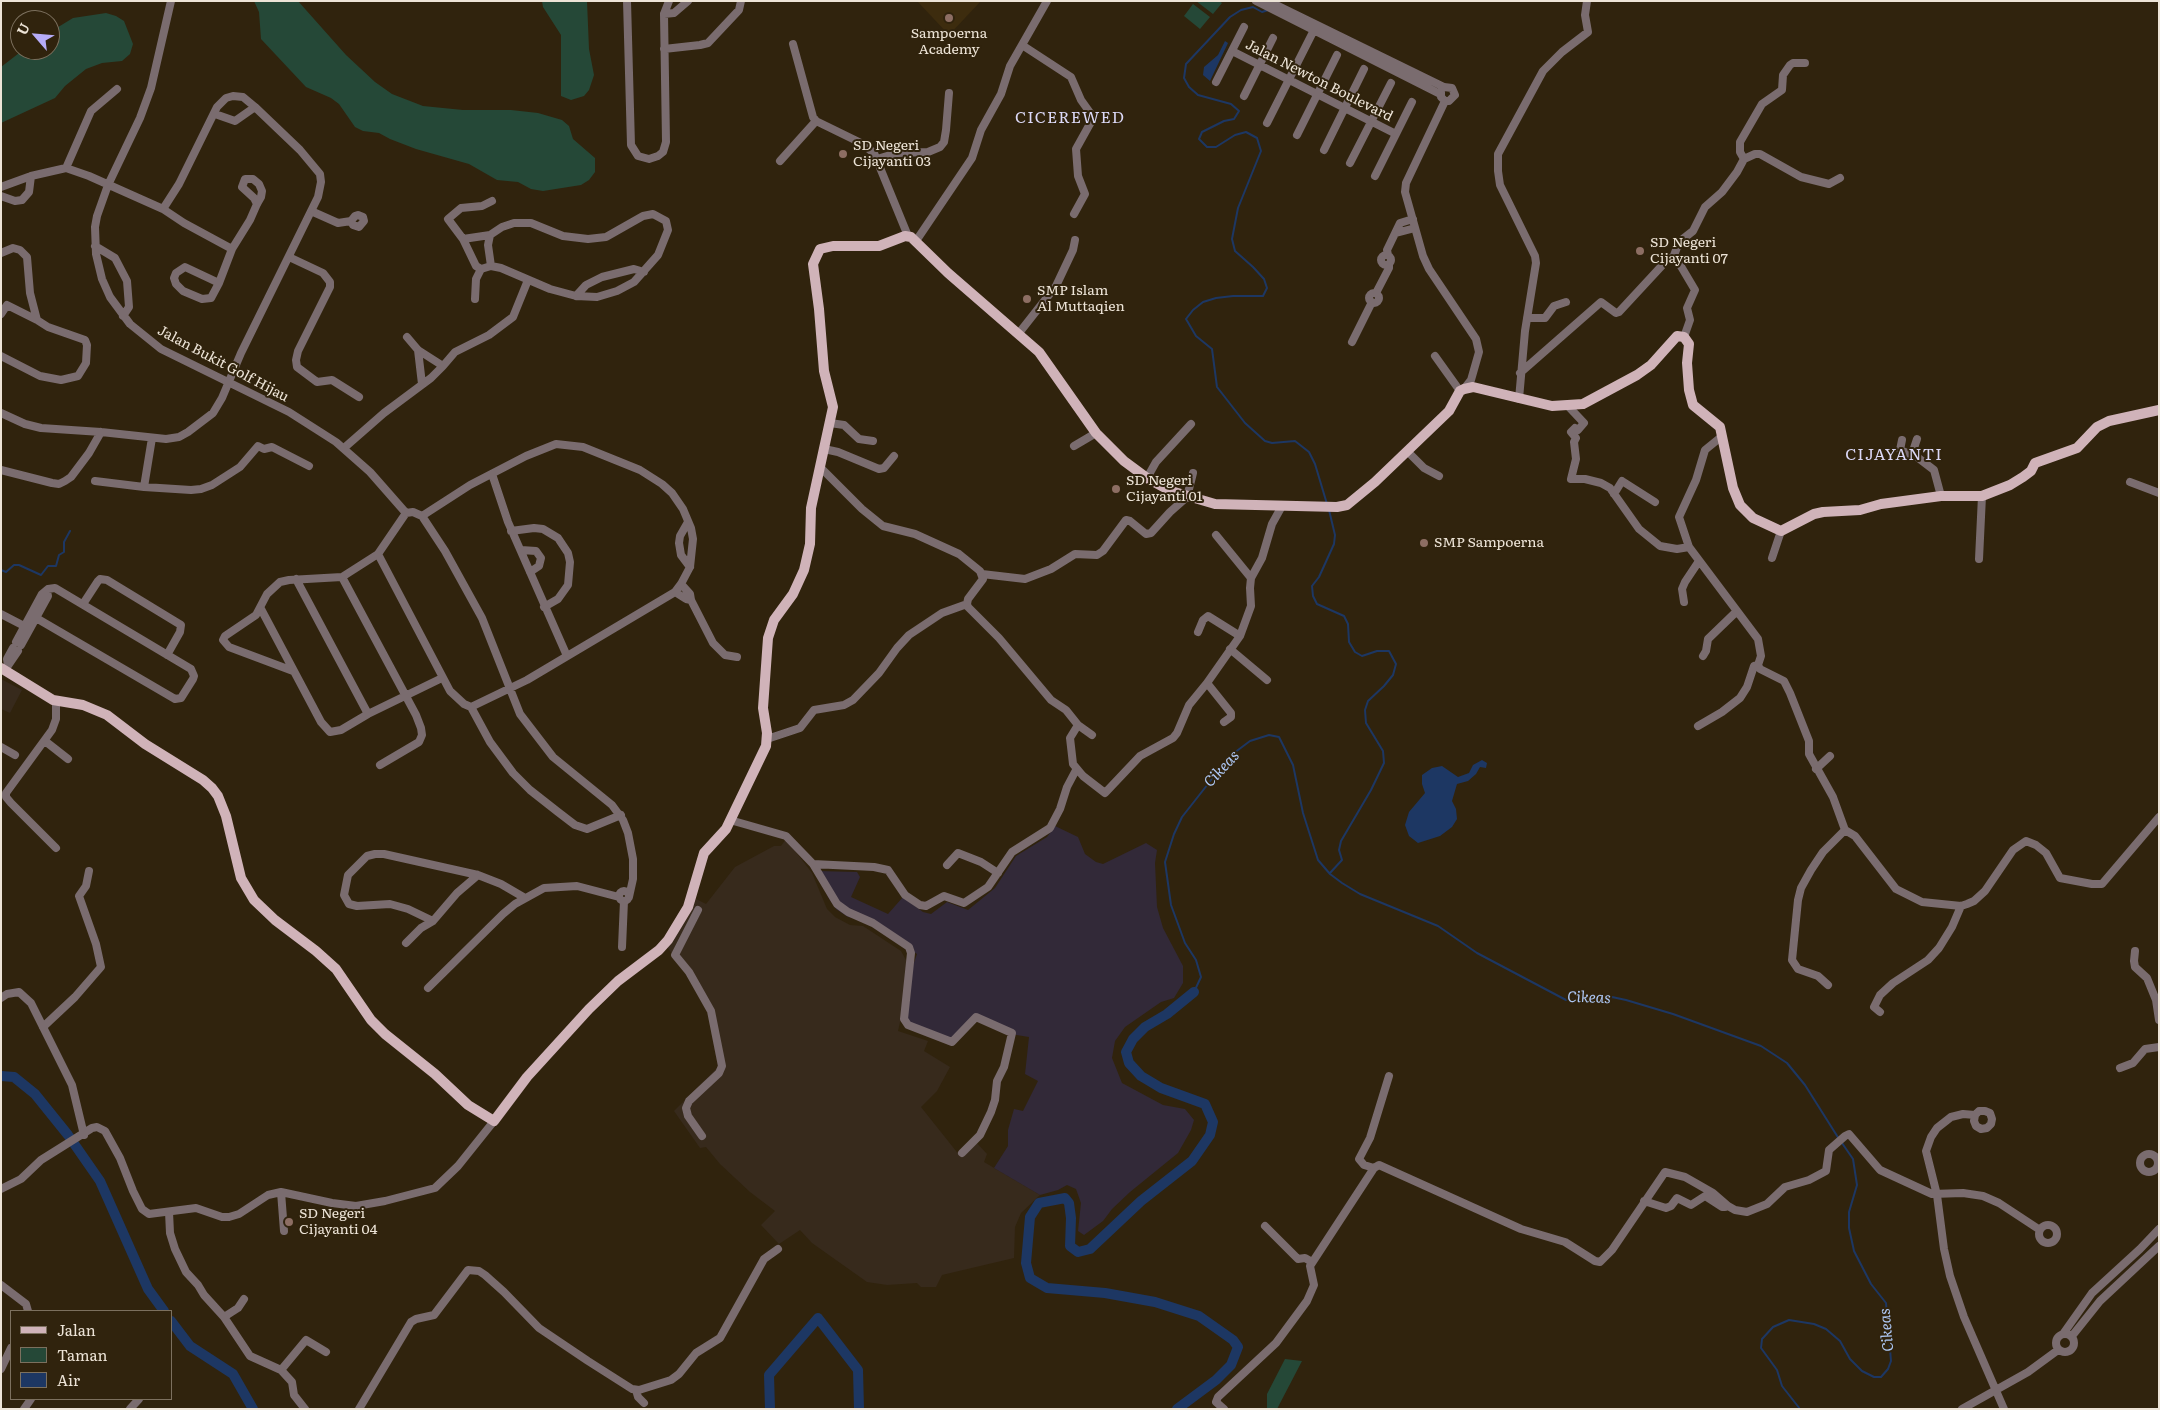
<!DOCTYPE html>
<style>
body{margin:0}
#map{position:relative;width:2160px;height:1410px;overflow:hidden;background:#30230d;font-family:Literata,serif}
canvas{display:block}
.frame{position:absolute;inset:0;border:2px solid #ede4d7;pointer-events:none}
.legend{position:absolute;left:10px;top:1310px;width:162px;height:90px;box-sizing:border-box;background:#30230d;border:1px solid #7c705e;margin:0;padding:6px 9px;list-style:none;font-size:15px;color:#ede4d7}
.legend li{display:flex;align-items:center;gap:10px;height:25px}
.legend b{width:25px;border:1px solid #7c705e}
.north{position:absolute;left:10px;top:10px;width:50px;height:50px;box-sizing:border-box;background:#30230d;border:1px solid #7c705e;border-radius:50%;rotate:297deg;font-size:14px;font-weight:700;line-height:20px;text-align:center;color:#ede4d7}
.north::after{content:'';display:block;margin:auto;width:18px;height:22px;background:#b6acf8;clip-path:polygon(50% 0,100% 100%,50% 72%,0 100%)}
</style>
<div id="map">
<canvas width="2160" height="1410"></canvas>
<div class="frame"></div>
<ul class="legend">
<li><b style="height:6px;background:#d0b3b9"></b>Jalan</li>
<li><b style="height:14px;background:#254837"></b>Taman</li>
<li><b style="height:14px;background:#1d3763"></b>Air</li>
</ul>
<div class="north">U</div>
</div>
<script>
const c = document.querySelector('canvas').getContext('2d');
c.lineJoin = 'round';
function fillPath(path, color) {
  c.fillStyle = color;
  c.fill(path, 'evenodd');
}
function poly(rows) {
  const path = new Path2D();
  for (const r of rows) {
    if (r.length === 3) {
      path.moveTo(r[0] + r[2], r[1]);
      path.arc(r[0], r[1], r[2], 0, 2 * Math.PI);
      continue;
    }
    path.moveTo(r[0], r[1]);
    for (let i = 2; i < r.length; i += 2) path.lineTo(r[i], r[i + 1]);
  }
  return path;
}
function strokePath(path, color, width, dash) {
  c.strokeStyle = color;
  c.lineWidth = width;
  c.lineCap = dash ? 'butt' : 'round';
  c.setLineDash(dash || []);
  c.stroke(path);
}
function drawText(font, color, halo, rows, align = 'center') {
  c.font = font + ' Literata,serif';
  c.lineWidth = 4;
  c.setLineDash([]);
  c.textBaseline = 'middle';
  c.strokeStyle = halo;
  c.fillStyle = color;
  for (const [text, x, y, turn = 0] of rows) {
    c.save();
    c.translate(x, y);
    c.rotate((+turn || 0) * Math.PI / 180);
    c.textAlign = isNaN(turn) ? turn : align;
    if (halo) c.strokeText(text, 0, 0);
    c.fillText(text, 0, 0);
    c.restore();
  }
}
const commercial = poly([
 [1,679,22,690,10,713,1,709],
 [786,839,812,873,827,909,835,917,850,925,863,926,901,951,906,960,906,996,898,1031,928,1041,924,1051,950,1067,937,1091,921,1107,960,1156,975,1141,987,1154,984,1162,1040,1195,1021,1213,1015,1227,1014,1258,942,1275,936,1287,921,1287,917,1283,887,1285,867,1282,812,1243,800,1230,779,1244,761,1225,775,1211,750,1192,720,1164,706,1147,700,1148,674,1111,718,1067,711,1031,710,1015,693,983,667,947,688,917,696,899,706,904,735,867,774,846,781,846]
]);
const industrial = poly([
 [1055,826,1078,837,1085,854,1096,862,1103,864,1146,843,1157,850,1155,863,1157,907,1163,928,1183,966,1183,983,1174,998,1161,1002,1125,1027,1115,1041,1112,1058,1122,1083,1163,1105,1185,1109,1194,1120,1191,1130,1178,1153,1130,1192,1112,1209,1103,1221,1084,1235,1078,1231,1081,1203,1076,1189,1067,1185,1058,1190,1040,1195,994,1168,1008,1146,1008,1130,1014,1109,1023,1111,1038,1081,1025,1074,1029,1037,1004,1033,980,1018,949,1044,906,1023,910,997,912,968,917,954,865,920,848,917,836,909,828,897,817,871,857,872,860,877,851,897,888,914,903,897,923,912,931,914,947,902,968,910,995,888,1016,856,1047,837]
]);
const built = poly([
 [917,1,981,1,949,35]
]);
const green = poly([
 [254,1,298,1,346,55,375,82,392,94,423,106,463,110,511,110,538,113,562,120,569,126,573,139,595,158,595,172,589,180,581,185,543,191,531,189,518,182,497,180,469,164,416,149,390,139,379,133,363,131,355,127,339,104,331,98,306,87,261,39,259,12],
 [542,1,587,1,589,49,594,75,589,90,584,96,571,100,561,96,561,35,543,7],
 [1196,1,1219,1,1222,3,1213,14],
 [1193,4,1210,17,1200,29,1184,16],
 [106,13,116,16,124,21,133,44,130,54,122,61,102,63,86,69,65,86,55,98,1,123,1,67,23,50,50,50,50,32,73,18],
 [1285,1359,1302,1361,1277,1409,1267,1409,1267,1394]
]);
const water = poly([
 [1225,41,1228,43,1210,81,1203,75,1204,67,1218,55],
 [1482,760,1487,763,1486,768,1480,767,1476,774,1468,781,1457,784,1452,801,1456,809,1457,819,1452,827,1440,836,1418,843,1409,836,1405,825,1409,812,1425,793,1422,784,1422,775,1432,768,1442,766,1458,777,1469,773,1473,765]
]);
const stream = poly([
 [1268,10,1262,12,1253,7,1241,10,1230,17,1186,64,1184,78,1189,87,1198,95,1231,104,1239,111,1234,119,1224,121,1202,132,1199,139,1207,147,1216,147,1235,135,1246,132,1257,138,1261,151,1238,208,1232,239,1235,251,1253,267,1264,279,1267,288,1263,296,1233,296,1216,298,1203,302,1193,310,1186,319,1196,336,1212,349,1217,387,1245,423,1265,441,1272,443,1295,441,1309,452,1315,464,1327,504],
 [1329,510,1335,535,1334,544,1319,577,1312,586,1313,596,1317,604,1344,616,1348,624,1349,642,1355,652,1362,656,1377,651,1389,651,1396,664,1393,675,1384,686,1368,701,1365,710,1366,723,1383,751,1384,763,1371,790,1341,841,1339,850,1342,860,1330,873],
 [1,570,6,572,14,565,19,565,41,575,48,566,56,566,59,555,64,552,64,542,70,531],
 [1194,992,1201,977,1196,960,1185,943,1171,905,1165,862,1174,834,1182,817,1230,756,1250,741,1269,735,1279,737,1293,765,1303,813,1318,860,1330,874,1342,883,1360,894,1438,926,1477,953,1566,1000,1612,997,1626,1000,1673,1014,1761,1046,1787,1063,1805,1085,1839,1139],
 [1800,1409,1782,1386,1777,1370,1761,1348,1762,1339,1773,1327,1789,1320,1814,1324,1826,1329,1840,1341,1850,1359,1862,1371,1874,1377,1881,1377,1888,1369,1891,1361,1886,1303,1871,1284,1854,1251,1849,1228,1849,1212,1857,1185,1853,1159,1842,1143]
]);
const river = poly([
 [1,1076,14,1077,35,1094,68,1135,100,1181,148,1289,164,1311],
 [171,1321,190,1346,233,1374,253,1409],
 [770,1409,769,1375,818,1318,858,1370,859,1409],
 [1177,1409,1216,1380,1231,1365,1238,1347,1233,1340,1199,1316,1155,1302,1105,1293,1047,1288,1030,1278,1026,1263,1030,1217,1039,1203,1065,1198,1069,1203,1071,1218,1070,1246,1078,1252,1090,1249,1141,1201,1192,1161,1210,1135,1213,1122,1205,1104,1161,1088,1141,1076,1129,1063,1126,1052,1133,1039,1145,1027,1167,1014,1194,992]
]);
const minor = poly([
 [171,1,151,88,140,118,108,185,97,216,95,227,96,254,102,279,110,297,130,324,161,349,289,412,336,442,370,472,406,513],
 [627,1,631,145,638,156,649,159,658,156,663,152,666,142,664,14,669,1],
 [1256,1,1440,94],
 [1268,1,1444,87,1452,88,1455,95,1449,101,1445,101,1441,97,1441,90,1444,87],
 [664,14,674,13,688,1],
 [793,44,813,117,816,121,861,143,874,153,908,236],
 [1022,45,1071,77,1081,100,1091,114,1091,122,1076,149,1078,176,1085,194,1074,214],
 [664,49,700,45,708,43,739,10,741,1],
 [1232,51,1396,134],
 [1216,82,1244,27],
 [1244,96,1273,38],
 [1445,101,1406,183,1405,192,1423,256,1429,269,1476,339,1479,352,1471,380,1464,389],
 [215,114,235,121,255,107],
 [1267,123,1315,28],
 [1297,135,1337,55],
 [1324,150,1364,69],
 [877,159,897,153,928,152,940,147,944,142,946,130,949,93],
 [1744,159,1755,154,1760,154,1801,177,1829,184,1840,178],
 [780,161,816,121],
 [1350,163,1391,83],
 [66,168,91,111,117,89],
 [1375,176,1412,102],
 [1,187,31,176,66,168,89,176,163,209,184,223,232,249],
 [1,196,15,201,22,200,29,192,31,176],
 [311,211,338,223,351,221,355,216,358,215,363,217,364,221,359,227,353,225,351,221],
 [1396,233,1415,228],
 [463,239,490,235],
 [916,241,972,158,981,130,1001,94,1010,66,1047,1],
 [95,246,115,258,127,281,129,307,123,316],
 [1,253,13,248,20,250,27,257,30,293,37,320,7,305,1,314],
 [1388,255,1387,250,1400,223,1413,219],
 [1386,260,5],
 [289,257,323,273,330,282,330,287,298,351,296,360,297,367,317,382,332,380,359,397],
 [1673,258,1679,242,1693,231,1705,207,1722,192,1737,172,1744,159,1740,152,1740,142,1762,104,1782,90,1783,75,1790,65,1793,63,1805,63],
 [491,266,488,245,490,235,502,227,514,223,531,223,563,236,588,239,606,237,643,216,653,214,666,221,668,230,658,255,634,282,617,291,597,297,576,296,550,289,501,268,491,266,481,269,476,266,463,239,448,219,461,208,482,206,492,201],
 [219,283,211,298,202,299,183,291,176,284,174,278,176,273,185,267,219,283,232,249,250,220,257,204,261,197,262,191,259,184,253,179,245,179,242,187,254,198,257,204],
 [1376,293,1389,268,1389,264],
 [1374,298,5],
 [576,296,586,285,602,277,634,269,644,272],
 [475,299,476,279,481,269],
 [1527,318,1545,318,1554,306,1566,302],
 [1019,333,1056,286,1073,250,1075,240],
 [1352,342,1372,302],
 [418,350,422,384],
 [1,356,40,376,61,380,78,376,86,363,87,345,85,340,48,327,37,320],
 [1435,356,1460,391],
 [443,366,455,352,489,335,513,317,528,280],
 [1520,373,1601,302,1616,313,1619,312,1669,258,1676,259,1679,263,1695,290,1687,308,1690,320,1684,337],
 [1519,399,1525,331,1536,263,1535,256,1500,185,1498,171,1498,154,1543,71,1562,52,1588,32,1585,15,1587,1],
 [1567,405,1584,423,1578,430,1575,428,1571,432,1576,438,1574,442,1576,459,1571,479,1585,479,1601,483,1610,488,1639,529,1660,546,1677,549,1689,547],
 [1,413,25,424,41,428,101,432,166,439,179,437,188,432,213,413,222,398,241,353,318,197,321,182,320,174,300,150,255,107,243,97,233,96,226,98,217,107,179,184,163,209],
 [830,423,844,425,859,439,873,441],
 [1721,437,1705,450,1696,480,1679,517,1689,547,1758,639,1761,656,1758,665,1760,669,1784,681,1790,693,1809,741,1809,754,1833,797,1845,830,1855,836,1896,889,1922,902,1961,906,1967,904,1974,901,1985,891,2013,850,2026,841,2036,845,2046,853,2060,878,2092,884,2102,884,2159,817],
 [1902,440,1900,450,1917,457,1934,470,1941,496],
 [1074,446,1096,433],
 [344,448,384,413,431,378,443,366,418,350,407,337],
 [824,449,838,452,879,469,884,468,894,456],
 [1407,451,1424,468,1439,476],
 [1912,454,1917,439],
 [821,468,862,509,883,526,915,534,959,554,980,571,983,579,968,599,967,604,968,607,999,638,1051,700,1066,710,1078,725,1070,738,1073,764,1083,776,1105,793,1140,756,1173,738,1177,733,1189,705,1207,683,1240,636,1251,606,1250,588,1251,578,1262,558,1272,524,1282,506],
 [1,470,52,483,59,484,65,481,71,477,89,453,101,432],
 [492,474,508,522,567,656],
 [1147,478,1156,462,1191,424],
 [95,481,144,487,191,490,201,489,212,485,240,467,258,446,264,449,272,447,309,466],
 [2130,482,2159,493],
 [144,487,152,438],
 [1614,494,1622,481,1655,502],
 [422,516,445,551,482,618,520,714,553,757,612,805,623,820,628,833,633,859,633,879,629,897],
 [688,522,680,536,679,543,681,555,690,567],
 [511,531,534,528,543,529,558,538,568,553,570,562,568,585,558,599,544,607],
 [1216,535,1251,578],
 [521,550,536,551,541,558,539,566,530,572],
 [1772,558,1781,531],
 [1979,559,1982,496],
 [982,574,1025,579,1051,569,1075,554,1097,555,1103,551,1126,520,1130,521,1146,534,1151,533,1170,512,1187,497,1193,473],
 [342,577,416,715,421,728,422,735,419,742,380,765],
 [296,579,368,714],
 [681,584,690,594,691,600,713,643,725,655,737,657],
 [675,592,686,599,691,600],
 [1684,602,1682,589,1685,582,1699,561],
 [83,604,98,581,100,579,107,580,181,625,180,632,167,655],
 [261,609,321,722,330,732,341,730,368,714,442,678],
 [1,614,28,628],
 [1198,632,1203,620,1208,616,1240,636],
 [16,642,42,594,48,589,55,588,191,669,194,676,193,679,181,698,175,699,31,615],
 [21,645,48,596,47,591],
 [1230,649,1267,680],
 [1703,656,1706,651,1708,639,1737,611],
 [8,665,7,659,13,648],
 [5,670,18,651],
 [293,671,229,647,223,640,225,636,256,615,267,594,280,582,289,580,342,577,378,554,406,513,413,512,422,516,470,485,526,456,556,444,583,447,640,470,662,484,672,493,683,509,691,528,693,539,690,567,681,584,675,592,527,680,471,707,464,704,450,691,378,554],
 [1207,683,1231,713,1231,717,1224,722],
 [471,707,490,742,513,773,530,790,558,812,575,825,587,829,621,815],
 [1078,725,1092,735],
 [1698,726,1722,712,1740,698,1747,687,1754,666,1758,665],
 [767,739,800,728,814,710,844,705,853,700,879,673,897,648,909,635,942,613,967,604],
 [45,741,68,759],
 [1,747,15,755],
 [1816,769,1830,756],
 [730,820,786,836,813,864,874,867,888,870,905,895,920,905,926,906,944,896,964,903,988,887,1012,852,1050,828,1060,809,1067,787,1076,770],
 [56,848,11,803,6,797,6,793,52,730,56,719,56,701],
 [813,864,837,904,848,912,873,923,909,947,911,953,904,1019,908,1025,952,1042,976,1017,1012,1033,1004,1067,997,1081,995,1100,991,1112,980,1135,962,1153],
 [947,865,958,853,981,862,998,873],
 [624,896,5],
 [698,910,675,955,689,972,711,1011,722,1066,719,1073,689,1101,686,1108,688,1116,702,1136],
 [433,921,408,909,390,904,357,906,349,904,344,895,348,875,367,856,375,854,384,854,478,875,501,884,525,898],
 [406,943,421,928,433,921,457,893,478,875],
 [622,947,624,901],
 [2135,951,2134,961,2135,967,2147,978,2156,1000,2159,1020],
 [1828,985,1818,976,1798,969,1792,960,1798,900,1801,888,1811,870,1823,852,1845,830],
 [428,988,503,914,515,904,544,888,577,886,619,897],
 [1,998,7,994,19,992,31,1003,72,1085,84,1135],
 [1880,1012,1874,1007,1880,995,1893,983,1928,960,1939,948,1952,927,1961,906],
 [43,1027,75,997,101,967,96,944,79,896,86,886,89,871],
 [2120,1068,2133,1063,2145,1049,2159,1047],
 [1975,1115,1974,1121,1976,1126,1981,1129,1987,1128,1991,1124,1992,1119,1990,1113,1985,1111,1979,1111,1975,1115,1963,1114,1951,1117,1937,1128,1931,1137,1926,1151,1937,1195,1944,1249,1950,1276,1964,1317,2004,1409],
 [2149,1163,9],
 [1374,1168,1364,1165,1359,1159,1370,1138,1389,1076],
 [1,1189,21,1179,41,1160,92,1128,97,1127,105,1131,120,1158,133,1191,142,1209,149,1214,196,1208,222,1217,229,1217,239,1214,268,1195,281,1192,332,1203,356,1206,385,1201,435,1188,458,1166,494,1121],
 [281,1192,284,1231],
 [1644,1201,1666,1208,1671,1206,1677,1198,1691,1205,1705,1196,1722,1207,1725,1207],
 [169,1212,170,1233,175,1249,186,1272,198,1285,204,1295,224,1317,250,1356,281,1370,292,1382,294,1395,305,1409],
 [2048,1234,9],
 [1265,1226,1298,1259,1305,1258,1312,1262],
 [1,1285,26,1304,28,1311],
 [224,1317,238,1308,244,1299],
 [2065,1343,9],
 [2063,1334,2092,1293,2140,1249,2159,1229],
 [2072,1336,2100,1301,2159,1246],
 [1,1369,11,1348],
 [281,1370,306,1340,326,1352],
 [636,1390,638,1397,644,1403],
 [24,1409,31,1399],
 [130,1409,139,1399],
 [359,1409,411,1322,416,1319,434,1315,468,1270,479,1271,485,1275,504,1292,539,1328,588,1361,632,1389,639,1390,671,1380,679,1374,696,1353,720,1338,764,1259,778,1249],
 [1224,1409,1216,1402,1218,1397,1276,1343,1307,1301,1314,1285,1310,1266,1374,1168,1379,1165,1521,1229,1565,1242,1595,1261,1600,1262,1612,1250,1665,1172,1685,1177,1713,1193,1728,1206,1735,1210,1747,1212,1767,1204,1785,1187,1809,1180,1826,1171,1829,1150,1845,1136,1849,1134,1880,1170,1932,1194,1963,1193,1983,1196,1999,1203,2040,1230],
 [1962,1409,2028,1372,2058,1350]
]);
const major = poly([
 [1,668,53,700,83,705,107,715,145,744,203,780,212,788,218,796,226,816,241,878,254,900,275,920,316,951,336,969,371,1020,385,1034,435,1074,468,1105,494,1121,527,1077,589,1009,618,981,659,950,668,940,688,907,704,853,726,829,766,746,767,733,763,708,768,638,774,620,793,594,804,570,810,544,811,508,833,407,824,371,819,309,813,264,820,249,833,246,879,246,905,236,911,237,948,273,1039,352,1096,433,1124,461,1147,478,1171,491,1215,504,1337,507,1347,505,1375,482,1449,411,1460,391,1464,389,1473,387,1552,406,1583,404,1637,375,1651,365,1677,336,1684,337,1689,344,1687,363,1689,390,1693,405,1720,427,1733,488,1740,505,1753,518,1781,531,1814,514,1823,512,1860,510,1881,504,1941,496,1982,496,2010,485,2023,477,2031,471,2035,463,2077,448,2097,427,2109,421,2159,410]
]);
const markers = [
 [949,18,5,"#8d6e63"],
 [843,154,5,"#8d6e63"],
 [1640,251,5,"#8d6e63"],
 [1027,299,5,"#8d6e63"],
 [1116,489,5,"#8d6e63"],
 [1424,543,5,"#8d6e63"],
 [289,1222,5,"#8d6e63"]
];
const poiNames = [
 ["Sampoerna",949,34,"center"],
 ["Academy",949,50,"center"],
 ["SD Negeri",853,146],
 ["Cijayanti 03",853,162],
 ["SD Negeri",1650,243],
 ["Cijayanti 07",1650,259],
 ["SMP Islam",1037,291],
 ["Al Muttaqien",1037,307],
 ["SD Negeri",1126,481],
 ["Cijayanti 01",1126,497],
 ["SMP Sampoerna",1434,543],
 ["SD Negeri",299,1214],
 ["Cijayanti 04",299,1230]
];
const streetNames = [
 ["Jalan Newton Boulevard",1319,81,27],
 ["Jalan Bukit Golf Hijau",223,364,28]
];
const waterNames = [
 ["Cikeas",1222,769,-47],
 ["Cikeas",1589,998,2],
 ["Cikeas",1887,1330,-95]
];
const quarterNames = [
 ["CICEREWED",1070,118],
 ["CIJAYANTI",1894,455]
];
fillPath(commercial, '#372a1c');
fillPath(industrial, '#322938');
fillPath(built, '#3d2c0e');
fillPath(green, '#254837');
fillPath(water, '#1d3763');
strokePath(stream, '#1d3763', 2);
strokePath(river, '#1d3763', 10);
strokePath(minor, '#7a6c6f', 8);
strokePath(major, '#d0b3b9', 10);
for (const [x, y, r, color] of markers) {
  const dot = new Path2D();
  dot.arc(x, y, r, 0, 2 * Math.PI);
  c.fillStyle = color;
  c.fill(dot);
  strokePath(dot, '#30230d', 2);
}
drawText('14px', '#ede4d7', '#30230d', poiNames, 'left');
drawText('14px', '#ede4d7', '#30230d', streetNames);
drawText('italic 15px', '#aec8f5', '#30230d', waterNames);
c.letterSpacing = '1px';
drawText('16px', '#dcd9f7', '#30230d', quarterNames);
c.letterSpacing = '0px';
</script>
